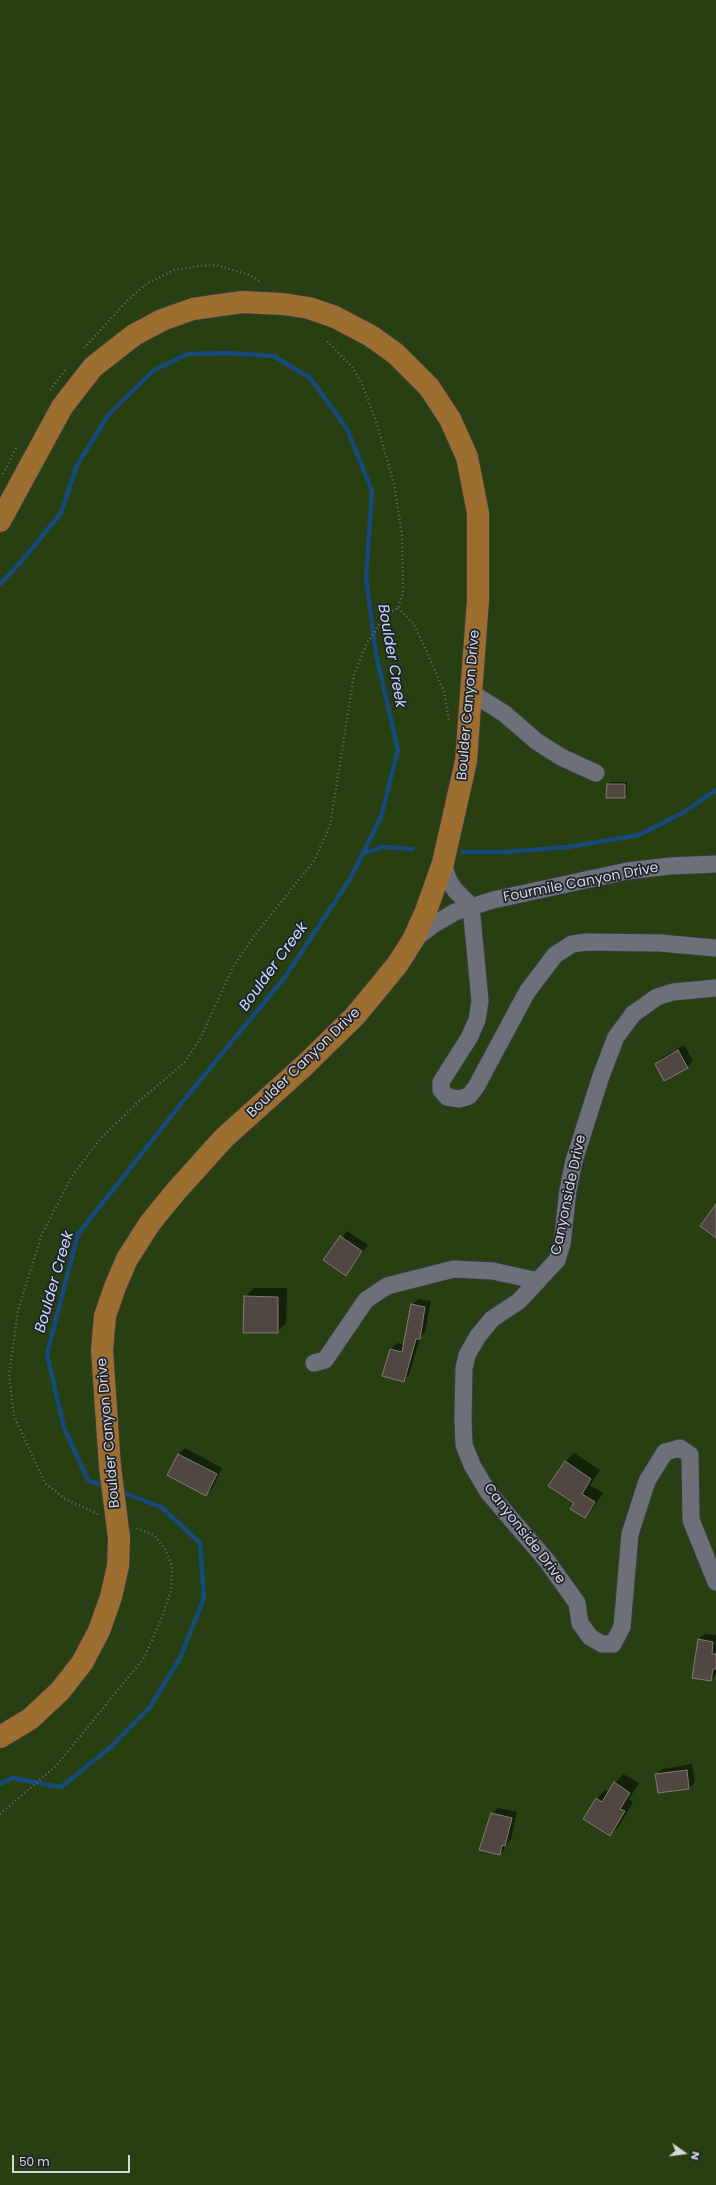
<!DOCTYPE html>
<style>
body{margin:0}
#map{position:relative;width:716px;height:2185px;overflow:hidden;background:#20222a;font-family:Poppins,sans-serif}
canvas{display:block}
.north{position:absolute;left:664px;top:2133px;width:40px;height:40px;-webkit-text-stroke:3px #20222a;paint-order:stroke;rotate:104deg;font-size:11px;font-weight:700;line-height:16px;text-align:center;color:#d5d7dc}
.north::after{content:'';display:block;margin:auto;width:14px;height:18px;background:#d5d7dc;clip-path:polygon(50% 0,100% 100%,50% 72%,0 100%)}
.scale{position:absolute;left:12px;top:2155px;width:118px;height:18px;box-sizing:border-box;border:2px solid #d5d7dc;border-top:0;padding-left:5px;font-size:12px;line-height:14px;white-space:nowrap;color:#d5d7dc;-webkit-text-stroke:3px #20222a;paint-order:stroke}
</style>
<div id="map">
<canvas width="716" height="2185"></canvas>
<div class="north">N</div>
<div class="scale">50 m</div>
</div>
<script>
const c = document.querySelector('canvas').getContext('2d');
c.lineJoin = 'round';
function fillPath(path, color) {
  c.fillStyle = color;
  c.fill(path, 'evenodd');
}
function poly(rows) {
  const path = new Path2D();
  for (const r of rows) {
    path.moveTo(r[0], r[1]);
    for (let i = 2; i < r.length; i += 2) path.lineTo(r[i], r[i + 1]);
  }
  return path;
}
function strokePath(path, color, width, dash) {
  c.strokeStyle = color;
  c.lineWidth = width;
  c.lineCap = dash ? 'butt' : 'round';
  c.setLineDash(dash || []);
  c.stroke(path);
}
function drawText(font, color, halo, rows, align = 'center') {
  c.font = font + ' Poppins,sans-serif';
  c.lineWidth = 3.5;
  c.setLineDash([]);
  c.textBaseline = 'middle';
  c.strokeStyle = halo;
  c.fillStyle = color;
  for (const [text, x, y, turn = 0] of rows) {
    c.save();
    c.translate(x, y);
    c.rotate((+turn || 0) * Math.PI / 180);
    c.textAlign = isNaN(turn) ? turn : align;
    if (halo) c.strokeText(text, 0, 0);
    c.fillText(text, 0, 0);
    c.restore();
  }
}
const green = poly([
 [0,0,716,0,716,2185,0,2185]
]);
const shadow = poly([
 [610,782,627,782,627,795,624,797,608,784],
 [684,1045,693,1061,687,1067,656,1064,662,1058],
 [347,1231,368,1245,346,1274,325,1260],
 [254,1288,287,1288,286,1323,277,1332,245,1297],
 [418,1299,431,1301,425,1332,420,1338,409,1375,403,1381,383,1375,391,1349,397,1343,404,1345,412,1305],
 [185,1448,222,1468,212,1489,206,1494,168,1475,179,1454],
 [574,1453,600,1470,590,1485,603,1493,593,1508,585,1517,565,1462],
 [705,1634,716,1635,716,1674,710,1680,699,1639],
 [692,1764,695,1782,689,1788,658,1792,656,1775,662,1769],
 [623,1774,639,1783,629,1799,633,1802,619,1826,610,1834,596,1799,605,1790,609,1792],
 [498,1808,517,1812,511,1839,500,1854,492,1813]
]);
const stream = poly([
 [0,584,20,563,61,513,77,465,109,414,154,370,188,354,227,353,274,356,311,379,347,429,372,491,366,578,376,654,398,750,381,817,350,879,285,977,188,1095,78,1234,47,1354,64,1428,88,1480,106,1487],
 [463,852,505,852,568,847,639,835,684,812,716,790],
 [362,854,382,847,413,849],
 [0,1784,12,1778,61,1787,112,1746,150,1707,180,1658,204,1598,200,1543,161,1507,119,1491]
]);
const building = poly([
 [607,784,625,784,625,798,606,798,607,784],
 [678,1050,688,1068,664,1081,655,1064,678,1050],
 [716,1204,716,1238,700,1226,716,1204],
 [340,1236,362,1251,346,1276,323,1260,340,1236],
 [244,1296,278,1297,278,1333,243,1333,244,1296],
 [411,1304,425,1307,420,1339,416,1339,404,1382,382,1376,390,1349,402,1352,411,1304],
 [178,1454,217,1474,206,1496,167,1475,178,1454],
 [565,1461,591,1479,582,1494,595,1502,585,1518,570,1509,574,1503,548,1486,565,1461],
 [698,1639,713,1642,712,1654,716,1654,716,1669,713,1669,711,1681,692,1678,698,1639],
 [687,1770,689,1789,658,1793,655,1774,687,1770],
 [614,1782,630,1793,620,1809,625,1811,610,1836,583,1819,596,1798,602,1802,614,1782],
 [491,1813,512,1818,505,1846,502,1845,500,1855,479,1850,491,1813]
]);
const path = poly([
 [84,348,127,301,146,284,174,270,199,266,215,265,247,274,261,282],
 [50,390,66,369],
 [3,474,17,446],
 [398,608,413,623,427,652,444,692,449,720],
 [98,1514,65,1499,45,1483,14,1416,9,1376,18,1310,42,1234,72,1176,101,1138,137,1103,185,1062,201,1037,233,967,257,932,314,861,330,826,354,675,366,645,385,615,398,608,403,593,402,535,394,484,377,424,362,384,352,367,327,341],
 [0,1814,56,1766,144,1658,163,1615,171,1590,172,1566,165,1549,154,1535,136,1528]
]);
const minor = poly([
 [472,693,505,714,536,741,561,757,596,773],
 [443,863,448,879,455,890,471,906,480,1001,477,1020,469,1038,441,1082,441,1090,447,1097,459,1099,469,1096,476,1087,527,992,555,955,572,944,587,942,660,943,716,948],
 [413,940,433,925,455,912,493,900,627,871,670,866,716,864],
 [716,988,673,992,657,997,633,1014,616,1037,601,1076,574,1161,568,1190,562,1244,557,1260,519,1301,492,1319,478,1336,467,1355,464,1368,463,1419,464,1445,472,1465,488,1492,547,1561,577,1603,580,1623,590,1637,602,1644,613,1644,622,1627,630,1534,647,1481,665,1452,680,1448,690,1455,691,1520,716,1582],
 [314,1363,325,1360,366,1300,387,1286,454,1269,493,1271,538,1281]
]);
const major = poly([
 [0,521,62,407,93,367,134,335,162,320,193,309,242,302,283,304,309,308,335,317,371,336,396,354,429,387,450,419,467,457,478,513,478,600,466,761,443,863,426,911,413,940,397,965,355,1016,305,1065,224,1138,177,1190,150,1223,127,1259,115,1287,105,1316,102,1350,110,1467],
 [0,1737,30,1719,60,1691,82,1663,99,1631,111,1597,118,1566,119,1538]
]);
const majorBridge = poly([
 [110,1467,119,1538]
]);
const streetNames = [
 ["Boulder Canyon Drive",469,705,-85],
 ["Fourmile Canyon Drive",581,883,-11],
 ["Boulder Canyon Drive",304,1063,-44],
 ["Canyonside Drive",569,1195,-78],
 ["Boulder Canyon Drive",109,1433,-95],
 ["Canyonside Drive",524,1534,52]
];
const waterNames = [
 ["Boulder Creek",391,656,80],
 ["Boulder Creek",274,967,-54],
 ["Boulder Creek",55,1282,-74]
];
fillPath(green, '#273f11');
fillPath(shadow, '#0007');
strokePath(stream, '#17497a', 4.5);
fillPath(building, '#504642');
strokePath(building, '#847975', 1);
strokePath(minor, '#3b3c42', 19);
strokePath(major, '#3b3c42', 24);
strokePath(path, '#686a71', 2.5, [1, 3]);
strokePath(minor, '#6d7079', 17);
strokePath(major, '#9c6e30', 22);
strokePath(majorBridge, '#3b3c42', 24, []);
strokePath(majorBridge, '#9c6e30', 22);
drawText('14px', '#d5d7dc', '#20222a', streetNames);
drawText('italic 15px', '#c5e0ff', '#20222a', waterNames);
</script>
